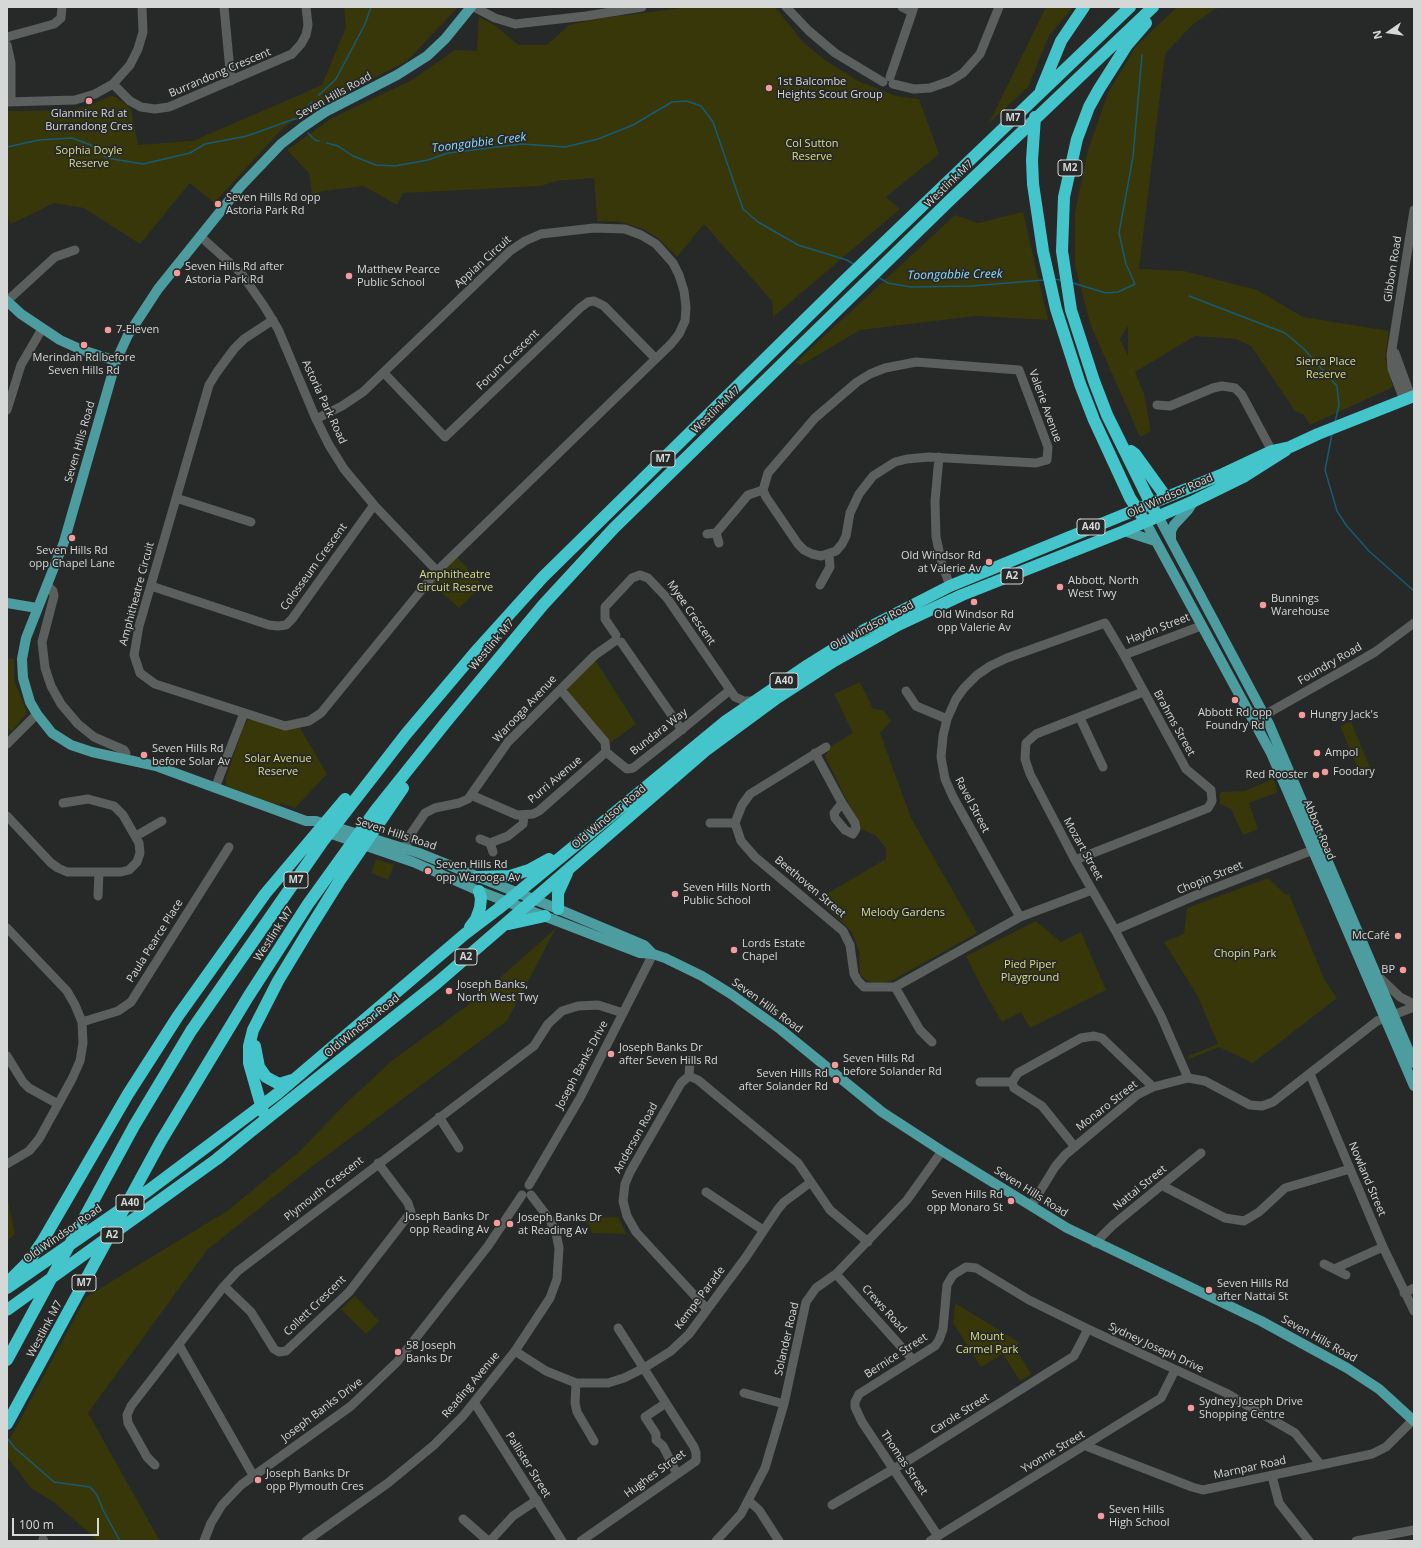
<!DOCTYPE html>
<meta charset="utf-8">
<style>
body{margin:0}
#map{position:relative;width:1421px;height:1548px;overflow:hidden;background:#262928;font-family:"Open Sans",sans-serif}
canvas{display:block}
.frame{position:absolute;inset:0;border:8px solid #d6d8d7;pointer-events:none}
.north{position:absolute;left:1369px;top:12px;width:40px;height:40px;-webkit-text-stroke:3px #262928;paint-order:stroke;rotate:257deg;font-size:11px;font-weight:700;line-height:16px;text-align:center;color:#d6d8d7}
.north::after{content:'';display:block;margin:auto;width:14px;height:18px;background:#d6d8d7;clip-path:polygon(50% 0,100% 100%,50% 72%,0 100%)}
.scale{position:absolute;left:12px;top:1518px;width:87px;height:18px;box-sizing:border-box;border:2px solid #d6d8d7;border-top:0;padding-left:5px;font-size:12px;line-height:14px;white-space:nowrap;color:#d6d8d7;-webkit-text-stroke:3px #262928;paint-order:stroke}
</style>
<div id="map">
<canvas width="1421" height="1548"></canvas>
<div class="frame"></div>
<div class="north">N</div>
<div class="scale">100 m</div>
</div>
<script>
const c = document.querySelector('canvas').getContext('2d');
c.lineJoin = 'round';
function fillPath(path, color) {
  c.fillStyle = color;
  c.fill(path, 'evenodd');
}
function poly(rows) {
  const path = new Path2D();
  for (const r of rows) {
    path.moveTo(r[0], r[1]);
    for (let i = 2; i < r.length; i += 2) path.lineTo(r[i], r[i + 1]);
  }
  return path;
}
function strokePath(path, color, width, dash) {
  c.strokeStyle = color;
  c.lineWidth = width;
  c.lineCap = dash ? 'butt' : 'round';
  c.setLineDash(dash || []);
  c.stroke(path);
}
function drawText(font, color, halo, rows, align = 'center') {
  c.font = font + ' "Open Sans",sans-serif';
  c.lineWidth = 3.5;
  c.setLineDash([]);
  c.textBaseline = 'middle';
  c.strokeStyle = halo;
  c.fillStyle = color;
  for (const [text, x, y, turn = 0] of rows) {
    c.save();
    c.translate(x, y);
    c.rotate((+turn || 0) * Math.PI / 180);
    c.textAlign = isNaN(turn) ? turn : align;
    if (halo) c.strokeText(text, 0, 0);
    c.fillText(text, 0, 0);
    c.restore();
  }
}
const green = poly([
 [344,7,458,7,407,61,304,113,281,130,214,203,190,183,140,244,84,208,54,203,11,224,7,216,7,111,71,110,89,106,110,96,116,97,131,109,138,145,193,141,322,85,346,27],
 [689,7,775,7,803,42,825,60,858,81,896,96,919,99,939,154,886,197,900,209,773,317,772,301,704,224,677,257,658,238,643,229,621,222,597,221,594,178,556,181,541,186,403,193,397,205,364,186,323,191,312,195,309,173,287,150,332,118,412,80,455,50,477,51,479,17,496,26,518,45,547,45,569,25,603,18],
 [1046,7,1073,7,1049,36,1028,87,989,123],
 [1177,7,1226,7,1215,9,1191,26,1165,54,1139,269,1184,271,1257,290,1303,317,1389,331,1385,358,1393,387,1310,425,1304,415,1295,411,1251,346,1236,339,1195,336,1135,372,1144,394,1151,431,1140,437,1091,326,1075,266,1075,212,1088,150,1108,93,1136,46],
 [1128,326,1128,356,1120,339],
 [1023,212,1048,320,976,316,860,330,801,365,795,363,955,215,978,223],
 [456,556,483,585,459,608,430,583],
 [10,658,14,659,14,680,26,710,26,714,12,731,7,728,7,659],
 [595,660,636,724,610,743,568,696,568,687],
 [860,682,873,709,883,710,891,721,880,733,911,818,977,933,893,980,879,984,867,981,860,974,859,951,852,932,818,899,886,859,886,848,875,835,861,829,825,756,831,746,853,733,834,694],
 [253,719,290,729,300,728,327,774,295,808,281,803,280,806,229,787,226,785,226,777,244,725,248,720],
 [1351,722,1371,770,1354,777,1351,768,1357,766,1340,726],
 [1273,779,1278,792,1249,803,1258,829,1243,835,1231,809,1220,804,1220,792,1244,791],
 [376,859,394,865,388,880,371,873],
 [1268,878,1286,895,1289,894,1325,981,1337,998,1253,1063,1219,1047,1189,1059,1188,1056,1218,1044,1197,995,1164,942,1184,934,1187,908],
 [1036,921,1061,942,1081,932,1106,990,1030,1028,1021,1012,1002,1022,981,986,966,956],
 [556,928,507,1021,310,1168,207,1250,88,1413,160,1541,98,1541,54,1502,32,1489,7,1457,7,1444,86,1297,227,1211,299,1152,345,1104,393,1060,475,1000],
 [7,1197,15,1234,7,1241],
 [618,1217,627,1234,592,1233,586,1218],
 [355,1296,379,1321,366,1334,341,1309],
 [955,1303,1020,1343,1015,1347,1031,1374,1020,1381,1003,1354,981,1367,953,1323]
]);
const stream = poly([
 [319,95,336,79,365,24,371,7],
 [301,119,300,115,302,112,312,102],
 [308,133,315,140,319,141],
 [327,143,338,146,353,156,376,165,395,166,428,160,448,153,522,144,565,147,598,139,633,125,672,102,687,101,701,106,713,122,743,209,758,222,798,245,847,260,855,265],
 [7,147,39,140,72,138,91,145,107,158,143,164,190,153,205,144,247,136,294,119,301,119],
 [878,277,888,283,911,287,971,286,1044,280],
 [1053,279,1061,280],
 [1073,283,1106,293,1118,292,1135,284,1126,264,1119,233,1133,157,1142,55],
 [1189,296,1285,333,1305,350,1337,386,1339,405,1335,422],
 [1332,434,1325,470,1337,511,1346,525,1369,551,1414,591],
 [7,1438,15,1448,54,1482,90,1487,97,1495,103,1510,120,1541]
]);
const minor = poly([
 [224,7,231,81],
 [474,7,495,18,515,24,586,16,642,7],
 [786,7,809,31,835,53,883,82],
 [902,7,912,12],
 [7,37,54,24,61,18,62,7],
 [7,45,11,63,11,102],
 [890,77,914,7],
 [113,84,130,101,141,107,155,109,169,107,292,54,301,44,306,35,308,25,306,7],
 [893,84,914,89,930,88,950,81,963,73,980,54,999,7],
 [7,102,75,100,95,94,113,84,130,65,138,49,143,32,142,7],
 [200,236,241,273,264,306,278,329,316,419,329,445,344,469,374,505,437,571],
 [7,301,55,257,75,250],
 [273,320,244,339,234,349,217,372,209,385,139,626,134,655,140,673,155,684,285,726,309,721,321,713,437,571,671,344,679,334,685,321,686,307,684,291,679,275,673,263,656,244,641,235,625,229,594,228,541,234,525,241,510,251,363,392,342,406,316,419],
 [1395,353,1411,397],
 [916,362,1019,370,1048,447,1047,460,1036,463,929,457,907,459,895,462,873,476,859,494,850,513,846,536,842,544,836,551,821,556,812,554,804,550,798,544,766,497,763,490,768,473,815,418,857,382,870,374,885,368,916,362],
 [384,373,445,437,580,308,588,302,594,301,604,306,655,358],
 [1404,400,1392,369,1391,355,1414,210],
 [1157,405,1170,406,1213,388,1222,386,1235,388,1242,395,1272,451],
 [7,410,21,365,42,329],
 [939,457,935,501,936,537,942,564,950,586],
 [176,498,251,522],
 [716,533,748,495,763,490],
 [707,534,716,533,719,543],
 [47,585,53,591,54,596,42,642,45,668,51,686,61,704,78,724,94,737,124,750,126,753,125,759],
 [820,585,830,567,829,555],
 [151,586,269,625,278,626,286,625,292,619,374,505],
 [616,635,605,619,605,607,632,578,640,575,648,578,667,598,735,697,744,701,755,701],
 [621,642,682,730],
 [1124,655,1201,626],
 [561,690,605,742,606,752,627,769,633,768,680,731,730,690],
 [906,691,916,706,947,719],
 [1143,692,1036,734,1026,743,1025,759,1030,774,1075,860,1115,930,1161,1016,1188,1078],
 [1080,718,1103,767],
 [1254,721,1344,670,1375,652,1414,623],
 [7,744,37,714],
 [826,747,750,794,742,805,735,823,741,841,755,857,843,931,850,945,854,974,858,981,864,987,895,987,1020,917,1092,890],
 [815,753,842,803,855,823,856,829,853,834,845,830,835,818,834,813,842,803],
 [215,788,244,713],
 [471,795,517,815,533,814,539,811,606,752],
 [7,816,51,863,58,868,67,872,121,872,129,870,137,862,140,853,139,843,123,815,114,806,88,799,63,803],
 [710,823,735,823],
 [136,836,162,821],
 [480,839,490,843,493,852],
 [490,843,508,836,523,824,524,816],
 [406,850,408,838,425,813,435,808,459,803,468,799,508,742,595,655,615,641],
 [98,896,99,872],
 [1020,917,953,797,945,779,941,757,943,736,947,719,956,699,964,688,977,675,990,666,1007,658,1105,623,1124,655,1186,769,1211,790,1212,801,1208,808,1075,860],
 [7,928,67,991,75,1005,82,1022,83,1043,80,1061,72,1079,39,1139,29,1151,7,1164],
 [1115,930,1194,896,1313,850],
 [1376,974,1400,997,1414,1004],
 [895,987,920,1030,932,1042],
 [82,1022,118,1011,131,1002,229,847],
 [7,1056,23,1082,29,1088,58,1104],
 [1310,1074,1383,1247,1414,1311],
 [689,1076,681,1083,630,1172,625,1184,623,1201,627,1216,636,1232,707,1309],
 [689,1076,698,1080,798,1163,830,1210,868,1242],
 [689,1076,690,1060],
 [980,1082,1012,1082],
 [439,1117,459,1148],
 [1075,1147,1042,1106,1014,1088,1012,1082,1018,1073,1081,1038,1094,1036,1102,1038,1153,1087],
 [529,1185,580,1098,653,954],
 [1163,1186,1225,1218,1244,1221,1259,1212,1285,1188,1350,1169],
 [706,1192,763,1230],
 [1031,1206,1055,1167,1065,1155,1137,1095,1153,1087,1188,1078,1205,1081,1250,1105,1262,1106,1273,1102,1377,1021,1414,1007],
 [1095,1243,1113,1225,1201,1153],
 [1324,1264,1346,1275],
 [1334,1269,1383,1247],
 [836,1274,913,1360],
 [224,1286,251,1312,274,1349,279,1352,286,1351,349,1292,411,1212,408,1203,378,1163],
 [1404,1293,1414,1288],
 [179,1345,253,1475],
 [515,1351,546,1371,576,1383,608,1383,624,1378,644,1368,671,1351,689,1334,746,1257,778,1209,784,1202,811,1182],
 [576,1383,575,1403,577,1412,594,1441],
 [744,1393,784,1404],
 [474,1402,562,1541],
 [666,1403,645,1417,656,1434,656,1440,663,1446,677,1474],
 [1086,1446,1192,1487,1203,1490,1372,1454,1386,1447,1413,1420],
 [155,1465,147,1457,128,1423,127,1415,131,1406,224,1286,238,1271,534,1046,548,1024,562,1011,578,1006,598,1005,623,1013],
 [1272,1476,1279,1503,1309,1541],
 [749,1501,759,1510,779,1541],
 [832,1505,914,1457,1074,1356,1088,1329],
 [463,1519,488,1541],
 [938,1536,862,1422,855,1407,855,1402,859,1394,935,1346,939,1340,943,1329,947,1285,953,1275,966,1267,976,1268,1029,1300,1088,1329,1226,1393,1295,1433,1321,1465],
 [43,1539,44,1541],
 [204,1541,211,1523,222,1505,241,1485,351,1406,397,1362,488,1246,522,1195],
 [306,1541,388,1483,434,1445,463,1416,515,1351,550,1298,557,1279,559,1248,556,1233,550,1220,531,1195],
 [490,1541,513,1516,537,1500],
 [581,1541,696,1461,696,1453,694,1447,618,1328],
 [716,1541,741,1514,765,1468,784,1404,806,1302,816,1288,836,1274,907,1200,942,1151],
 [930,1541,1161,1398,1175,1370],
 [1356,1541,1414,1530]
]);
const major = poly([
 [471,7,445,39,427,56,397,75,325,112,303,127,281,144,240,187,158,289,128,335,116,361,64,542,26,638,22,659,23,678,30,702,37,714,52,733,71,745,92,752,156,766,306,821,316,821,419,853,558,909,644,945,653,954],
 [7,301,21,314,60,340,82,350,116,361],
 [1158,516,1269,724,1414,1063],
 [1145,521,1271,753,1414,1086],
 [1124,531,1155,541],
 [1171,540,1171,531,1174,525,1188,510,1194,501],
 [7,603,37,608],
 [323,831,413,862,479,891,640,953,653,954,665,958,702,976,731,994,780,1029,882,1112,942,1151,1067,1228,1261,1321,1347,1368,1379,1389,1414,1421]
]);
const highway = poly([
 [1146,23,1127,45,1099,89,1089,107,1077,139,1064,197,1062,251,1071,310,1094,381,1107,415,1154,510],
 [1041,90,1061,41,1084,7],
 [1035,117,1032,160,1033,184,1043,251,1056,309,1080,384,1094,420,1130,498,1141,515],
 [1131,451,1135,454,1166,497],
 [477,877,510,876,529,870,549,859],
 [558,909,558,893,567,873],
 [509,924,545,916],
 [470,927,476,919,480,908,481,898,479,891],
 [255,1046,259,1067,266,1077,279,1084,292,1080],
 [263,1112,249,1063,249,1046,253,1030,278,981,307,933,340,880,403,788],
 [11,1279,29,1261,42,1242,128,1094,178,1016,265,894,345,799],
 [7,1288,149,1190,277,1094,465,934,498,909,726,721,808,665,864,630,950,586,1223,474,1272,451,1290,447,1318,434,1414,396],
 [7,1310,217,1159,250,1132,437,983,705,751,777,698,834,661,898,625,962,595,1124,531,1194,501,1245,476,1286,450],
 [7,1360,134,1126,191,1031,323,841,406,734,478,649,543,577,843,282,1130,7],
 [7,1424,161,1141,248,997,308,904,375,811,446,722,543,605,614,528,947,203,1153,7]
]);
const markers = [
 [769,88,4,"#f59b9c"],
 [89,101,4,"#f59b9c"],
 [218,204,4,"#f59b9c"],
 [177,273,4,"#f59b9c"],
 [349,276,4,"#f59b9c"],
 [108,330,4,"#f59b9c"],
 [84,345,4,"#f59b9c"],
 [72,538,4,"#f59b9c"],
 [989,562,4,"#f59b9c"],
 [1060,587,4,"#f59b9c"],
 [974,602,4,"#f59b9c"],
 [1263,605,4,"#f59b9c"],
 [1235,700,4,"#f59b9c"],
 [1302,715,4,"#f59b9c"],
 [1317,753,4,"#f59b9c"],
 [144,755,4,"#f59b9c"],
 [1325,772,4,"#f59b9c"],
 [1316,775,4,"#f59b9c"],
 [428,871,4,"#f59b9c"],
 [675,894,4,"#f59b9c"],
 [1398,936,4,"#f59b9c"],
 [734,950,4,"#f59b9c"],
 [1403,970,4,"#f59b9c"],
 [449,991,4,"#f59b9c"],
 [611,1054,4,"#f59b9c"],
 [835,1065,4,"#f59b9c"],
 [836,1080,4,"#f59b9c"],
 [1011,1201,4,"#f59b9c"],
 [497,1223,4,"#f59b9c"],
 [510,1224,4,"#f59b9c"],
 [1209,1290,4,"#f59b9c"],
 [398,1352,4,"#f59b9c"],
 [1191,1408,4,"#f59b9c"],
 [258,1480,4,"#f59b9c"],
 [1101,1516,4,"#f59b9c"]
];
const shields = [
 [1013,118,24],
 [1070,168,24],
 [663,459,24],
 [1091,527,28],
 [1012,576,22],
 [784,681,28],
 [296,880,24],
 [466,957,22],
 [130,1203,28],
 [112,1235,22],
 [84,1283,24]
];
const shieldNames = [
 ["M7",1013,118],
 ["M2",1070,168],
 ["M7",663,459],
 ["A40",1091,527],
 ["A2",1012,576],
 ["A40",784,681],
 ["M7",296,880],
 ["A2",466,957],
 ["A40",130,1203],
 ["A2",112,1235],
 ["M7",84,1283]
];
const streetNames = [
 ["Burrandong Crescent",220,73,-23],
 ["Seven Hills Road",334,96,-29],
 ["Westlink M7",949,184,-44],
 ["Appian Circuit",483,262,-42],
 ["Gibbon Road",1393,269,-81],
 ["Forum Crescent",508,360,-44],
 ["Astoria Park Road",324,402,65],
 ["Valerie Avenue",1045,406,70],
 ["Westlink M7",716,410,-44],
 ["Seven Hills Road",80,442,-74],
 ["Old Windsor Road",1170,496,-24],
 ["Colosseum Crescent",314,567,-54],
 ["Amphitheatre Circuit",137,594,-75],
 ["Myee Crescent",691,613,55],
 ["Old Windsor Road",872,626,-28],
 ["Haydn Street",1158,629,-21],
 ["Westlink M7",492,645,-50],
 ["Foundry Road",1330,664,-30],
 ["Warooga Avenue",525,709,-47],
 ["Brahms Street",1174,723,61],
 ["Bundara Way",659,732,-38],
 ["Purri Avenue",555,780,-40],
 ["Ravel Street",972,805,62],
 ["Old Windsor Road",609,817,-40],
 ["Abbott Road",1319,830,67],
 ["Seven Hills Road",396,834,18],
 ["Mozart Street",1083,849,61],
 ["Chopin Street",1210,878,-22],
 ["Beethoven Street",810,887,40],
 ["Westlink M7",274,934,-57],
 ["Paula Pearce Place",155,941,-58],
 ["Seven Hills Road",767,1006,36],
 ["Old Windsor Road",362,1026,-39],
 ["Joseph Banks Drive",582,1065,-62],
 ["Monaro Street",1107,1106,-38],
 ["Anderson Road",636,1138,-61],
 ["Nowland Street",1367,1179,67],
 ["Nattai Street",1140,1188,-39],
 ["Plymouth Crescent",324,1189,-38],
 ["Seven Hills Road",1031,1192,32],
 ["Old Windsor Road",63,1234,-35],
 ["Kempe Parade",700,1298,-53],
 ["Collett Crescent",315,1306,-44],
 ["Crews Road",884,1309,48],
 ["Westlink M7",45,1329,-62],
 ["Solander Road",787,1339,-77],
 ["Seven Hills Road",1319,1339,29],
 ["Sydney Joseph Drive",1156,1348,25],
 ["Bernice Street",896,1356,-33],
 ["Reading Avenue",471,1385,-50],
 ["Joseph Banks Drive",322,1410,-37],
 ["Carole Street",960,1414,-32],
 ["Yvonne Street",1053,1452,-31],
 ["Thomas Street",904,1463,56],
 ["Pallister Street",528,1465,58],
 ["Marnpar Road",1250,1468,-12],
 ["Hughes Street",655,1474,-36]
];
const poiNames = [
 ["1st Balcombe",777,82],
 ["Heights Scout Group",777,95],
 ["Glanmire Rd at",89,114,"center"],
 ["Burrandong Cres",89,127,"center"],
 ["Seven Hills Rd opp",226,198],
 ["Astoria Park Rd",226,211],
 ["Seven Hills Rd after",185,267],
 ["Astoria Park Rd",185,280],
 ["Matthew Pearce",357,270],
 ["Public School",357,283],
 ["7-Eleven",116,330],
 ["Merindah Rd before",84,358,"center"],
 ["Seven Hills Rd",84,371,"center"],
 ["Seven Hills Rd",72,551,"center"],
 ["opp Chapel Lane",72,564,"center"],
 ["Old Windsor Rd",981,556,"right"],
 ["at Valerie Av",981,569,"right"],
 ["Abbott, North",1068,581],
 ["West Twy",1068,594],
 ["Bunnings",1271,599],
 ["Warehouse",1271,612],
 ["Old Windsor Rd",974,615,"center"],
 ["opp Valerie Av",974,628,"center"],
 ["Abbott Rd opp",1235,713,"center"],
 ["Foundry Rd",1235,726,"center"],
 ["Hungry Jack's",1310,715],
 ["Seven Hills Rd",152,749],
 ["before Solar Av",152,762],
 ["Ampol",1325,753],
 ["Foodary",1333,772],
 ["Red Rooster",1308,775,"right"],
 ["Seven Hills Rd",436,865],
 ["opp Warooga Av",436,878],
 ["Seven Hills North",683,888],
 ["Public School",683,901],
 ["McCafé",1390,936,"right"],
 ["Lords Estate",742,944],
 ["Chapel",742,957],
 ["BP",1395,970,"right"],
 ["Joseph Banks,",457,985],
 ["North West Twy",457,998],
 ["Joseph Banks Dr",619,1048],
 ["after Seven Hills Rd",619,1061],
 ["Seven Hills Rd",843,1059],
 ["before Solander Rd",843,1072],
 ["Seven Hills Rd",828,1074,"right"],
 ["after Solander Rd",828,1087,"right"],
 ["Seven Hills Rd",1003,1195,"right"],
 ["opp Monaro St",1003,1208,"right"],
 ["Joseph Banks Dr",489,1217,"right"],
 ["opp Reading Av",489,1230,"right"],
 ["Joseph Banks Dr",518,1218],
 ["at Reading Av",518,1231],
 ["Seven Hills Rd",1217,1284],
 ["after Nattai St",1217,1297],
 ["58 Joseph",406,1346],
 ["Banks Dr",406,1359],
 ["Sydney Joseph Drive",1199,1402],
 ["Shopping Centre",1199,1415],
 ["Joseph Banks Dr",266,1474],
 ["opp Plymouth Cres",266,1487],
 ["Seven Hills",1109,1510],
 ["High School",1109,1523]
];
const parkNames = [
 ["Col Sutton",812,144],
 ["Reserve",812,157],
 ["Sophia Doyle",89,151],
 ["Reserve",89,164],
 ["Sierra Place",1326,362],
 ["Reserve",1326,375],
 ["Amphitheatre",455,575],
 ["Circuit Reserve",455,588],
 ["Solar Avenue",278,759],
 ["Reserve",278,772],
 ["Melody Gardens",903,913],
 ["Chopin Park",1245,954],
 ["Pied Piper",1030,965],
 ["Playground",1030,978],
 ["Mount",987,1337],
 ["Carmel Park",987,1350]
];
const waterNames = [
 ["Toongabbie Creek",479,143,-7],
 ["Toongabbie Creek",955,275,-1]
];
fillPath(green, '#37370a');
strokePath(stream, '#155c78', 1.5);
strokePath(minor, '#5b5f5d', 9);
strokePath(major, '#4d9c9f', 10);
strokePath(highway, '#43c5cb', 12);
for (const [x, y, r, color] of markers) {
  const dot = new Path2D();
  dot.arc(x, y, r, 0, 2 * Math.PI);
  c.fillStyle = color;
  c.fill(dot);
  strokePath(dot, '#262928', 1.5);
}
for (const [x, y, w] of shields) {
  const box = new Path2D();
  box.roundRect(x - w / 2, y - 8, w, 16, 3);
  c.fillStyle = '#262928';
  c.fill(box);
  strokePath(box, '#d6d8d7', 1);
}
drawText('bold 10px', '#d6d8d7', null, shieldNames);
drawText('11px', '#d6d8d7', '#262928', streetNames);
drawText('11px', '#d6d8d7', '#262928', poiNames, 'left');
drawText('11px', '#dcde86', '#262928', parkNames);
drawText('italic 12px', '#8fd9fc', '#262928', waterNames);
</script>
